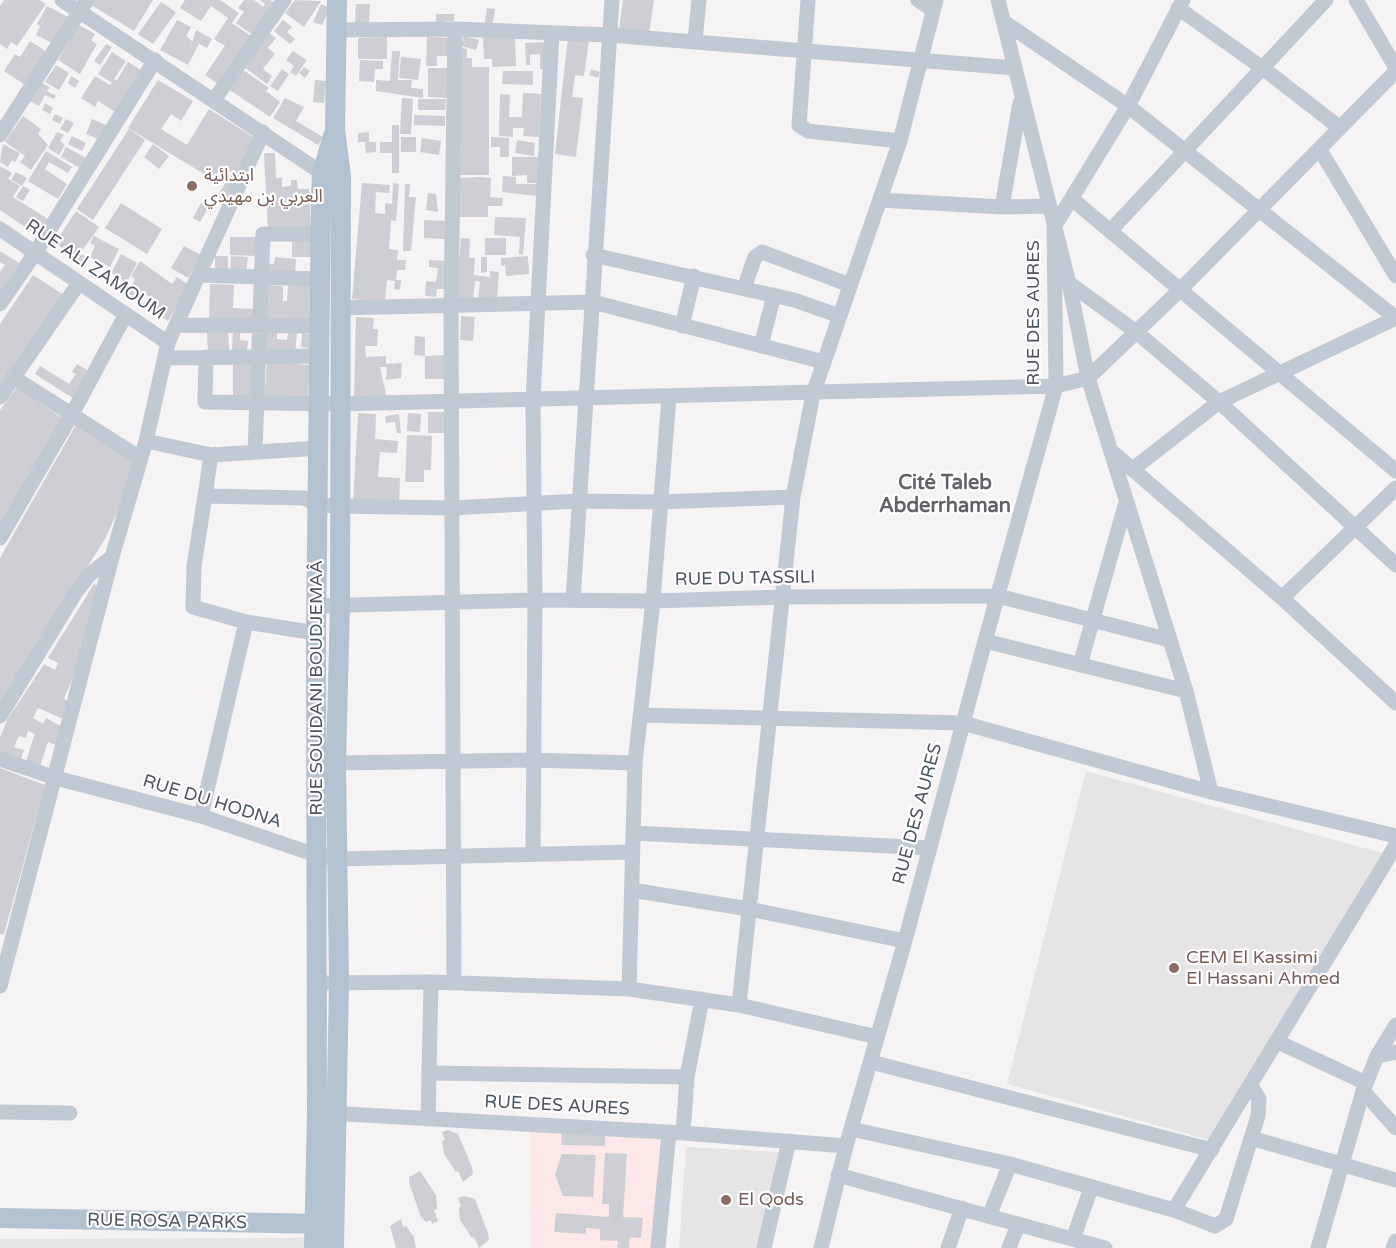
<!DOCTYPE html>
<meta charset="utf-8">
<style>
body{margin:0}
canvas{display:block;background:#f5f3f3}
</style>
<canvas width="1396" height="1248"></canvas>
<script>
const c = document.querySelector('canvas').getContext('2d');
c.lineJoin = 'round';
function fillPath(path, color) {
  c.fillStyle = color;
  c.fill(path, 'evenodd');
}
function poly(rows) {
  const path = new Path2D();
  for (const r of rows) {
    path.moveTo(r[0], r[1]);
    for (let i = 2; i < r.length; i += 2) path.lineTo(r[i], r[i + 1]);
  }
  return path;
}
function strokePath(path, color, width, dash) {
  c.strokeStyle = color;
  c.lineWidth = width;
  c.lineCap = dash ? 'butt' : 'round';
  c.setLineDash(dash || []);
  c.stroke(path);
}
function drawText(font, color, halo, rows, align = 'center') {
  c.font = font + ' "Varela Round","Noto Sans Arabic",sans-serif';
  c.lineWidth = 4.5;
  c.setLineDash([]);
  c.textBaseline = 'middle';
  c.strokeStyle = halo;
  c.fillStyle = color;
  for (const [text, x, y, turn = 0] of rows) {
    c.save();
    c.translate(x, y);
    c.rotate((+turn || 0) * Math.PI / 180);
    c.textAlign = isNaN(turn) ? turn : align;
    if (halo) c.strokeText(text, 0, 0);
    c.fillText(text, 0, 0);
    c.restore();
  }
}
const education = poly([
 [1086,771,1382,853,1210,1140,1007,1084],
 [686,1147,780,1152,760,1248,679,1248],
 [307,1238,307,1248,0,1248,0,1239]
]);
const medical = poly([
 [530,1130,660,1136,652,1248,531,1248]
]);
const building = poly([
 [4,0,39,0,46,4,17,46,11,42,7,49,0,44,0,6],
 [94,0,153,0,134,31,91,5],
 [185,0,220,0,239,13,232,23,251,36,218,84,205,75,225,46,214,39,228,18,211,6,201,21,180,8],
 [244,0,254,0,263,7,265,4,260,0,270,0,276,4,253,35,236,23,244,12,238,8],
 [295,0,321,1,304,27,285,13],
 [623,0,654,0,649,34,619,30],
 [161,2,176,12,153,44,138,34],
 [321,4,330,8,322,25,313,22],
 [356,4,370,4,369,27,355,27],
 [47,6,68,17,54,44,36,35,40,26,37,24],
 [487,8,495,9,492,28,484,27],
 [436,14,454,14,454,21,445,21,445,27,436,27],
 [177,20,191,27,186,36,192,41,191,46,196,30,212,39,207,48,199,44,188,65,160,50],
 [283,20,292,27,287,32,295,39,290,44,274,31],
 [79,25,95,34,91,40,97,44,80,74,58,60],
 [269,33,276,38,268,48,275,54,263,69,272,76,267,84,244,67],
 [464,36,479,40,476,50,461,46],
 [515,36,516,66,492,67,492,59,484,59,483,37],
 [387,37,387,59,358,59,358,38],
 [427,37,452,38,451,56,437,56,437,66,426,66],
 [568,37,589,40,584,76,575,75,572,97,583,98,576,157,555,154],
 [30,41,47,52,25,85,4,71,15,54,20,57],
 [549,42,550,69,540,69,540,54,530,55,530,65,526,65,525,43],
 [106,44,112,47,100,65,94,61],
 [462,48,467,49,467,58,472,58,472,67,489,67,489,175,460,175],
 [293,51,307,60,296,76,290,72,294,66,286,60],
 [392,51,400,51,398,80,412,80,411,88,423,89,423,98,376,91,376,80,390,81],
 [112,52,126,61,114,79,117,80,128,62,144,72,118,114,98,101,95,107,81,98,95,76,110,85,112,83,98,74],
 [401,57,421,59,418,80,399,78],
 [360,60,383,61,383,69,375,69,374,82,359,81],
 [56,65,69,73,59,90,45,82],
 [304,67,310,71,305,78,299,73],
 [428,68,448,68,447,98,428,97],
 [242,69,269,88,266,91,280,102,270,117,228,89],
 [282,69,289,74,278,91,270,86],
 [591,69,600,72,598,78,589,75],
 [503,71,533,71,533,85,502,84],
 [71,76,79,81,75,88,68,83],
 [158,80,193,101,181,121,171,114,161,129,187,145,209,109,253,137,223,205,214,201,231,174,222,168,214,180,128,128],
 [315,80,326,81,324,103,313,102],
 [40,82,50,87,47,91,56,96,54,99,45,95,39,106,30,101],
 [523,93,541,94,539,137,523,136,524,128,513,128,513,137,499,136,500,94,510,95,509,117,522,117],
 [285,98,304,107,296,121,323,137,318,145,273,118],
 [402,98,413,99,411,134,400,134],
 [418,99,446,99,445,110,418,110],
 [45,103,53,108,50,114,42,110],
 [55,114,63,118,60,124,52,120],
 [414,115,445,116,445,126,414,125],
 [23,116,41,129,38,134,48,145,31,170,20,162,25,156,5,142],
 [66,119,74,123,68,133,60,129],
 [92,119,106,125,100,140,86,134],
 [392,125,399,125,399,173,392,173,392,153,380,153,380,142,392,142],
 [129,129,145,140,93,220,77,209],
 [57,132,64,135,60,141,65,145,59,155,48,148],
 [369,132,369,142,376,142,376,152,366,153,365,142,358,142,358,133],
 [72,136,86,143,82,151,68,144],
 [401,137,416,137,416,152,401,152],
 [491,137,509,138,509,157,500,157,500,147,491,147],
 [422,138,441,141,439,155,420,152],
 [517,140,535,143,534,156,515,153],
 [3,144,20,153,15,162,12,160,8,167,0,162],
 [153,144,169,156,159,169,144,157],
 [66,147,86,158,80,168,61,157],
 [46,151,72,167,68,173,49,162,45,169,67,184,58,199,28,181],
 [264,153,275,153,276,178,282,178,282,187,291,186,291,180,297,180,298,189,309,189,311,229,268,231],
 [512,157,540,157,540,183,527,183,527,175,512,176],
 [0,166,12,173,8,179,20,186,13,197,51,221,41,238,0,210],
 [16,172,27,178,22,186,11,180],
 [503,176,516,177,516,184,539,184,537,196,502,192],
 [480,177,491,178,490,197,503,198,502,206,488,206,488,217,457,217,459,178],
 [362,183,390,185,389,193,376,192,375,213,385,214,385,203,392,204,393,183,399,184,396,221,391,220,389,249,398,250,397,260,406,260,405,270,397,270,396,280,401,280,400,290,394,289,395,281,387,280,385,302,352,299],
 [405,184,410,184,409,197,416,197,411,251,403,251],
 [23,186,30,190,23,201,16,197],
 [428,193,436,194,438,212,426,210],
 [121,203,162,229,147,254,105,228],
 [201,203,208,208,200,222,193,218],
 [76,211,99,227,77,258,55,243],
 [495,217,526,218,523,255,519,254,520,237,494,235],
 [424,220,446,221,445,239,424,238],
 [94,236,119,249,110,267,90,257,95,246,90,243],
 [230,237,258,237,257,256,230,255],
 [461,238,470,239,469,258,475,258,474,275,490,277,490,271,499,272,497,299,478,299,480,282,475,281,473,300,456,298],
 [485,238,506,238,506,255,485,255],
 [292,239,312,240,311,257,292,257],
 [184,246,201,255,188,278,171,268],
 [0,251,19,263,0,291,0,272,5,265,0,262],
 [81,254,89,258,84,268,76,264],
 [121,254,137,263,127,282,111,273],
 [215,256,228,256,228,273,215,274],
 [231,256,248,257,246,273,230,272],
 [528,256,529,274,506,276,505,265,501,266,501,258],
 [275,257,296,259,295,274,266,272,266,263,274,264],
 [481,257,487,257,487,272,481,273],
 [429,260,448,261,446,289,437,289,436,297,425,296,426,281,436,282,438,268,429,267],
 [140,261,172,284,177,277,189,285,168,321,143,306,148,296,131,286,135,279,131,276],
 [33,275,64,295,0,390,0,324],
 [119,282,142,297,138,304,115,289],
 [210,284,234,285,233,308,254,309,253,321,209,319],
 [266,285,283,286,283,301,287,301,288,285,311,285,310,322,264,320],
 [461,316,475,317,473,341,460,340],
 [356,317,374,318,373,329,378,329,377,346,365,346,366,357,386,356,386,364,402,363,401,378,386,380,387,367,380,367,387,399,354,399],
 [207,332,228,332,229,351,208,352],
 [233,332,240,333,240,340,248,341,247,351,232,350],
 [265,332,277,333,277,339,287,340,288,333,297,333,295,353,263,350],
 [302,333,310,334,309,348,301,347],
 [415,336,425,337,425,356,445,355,445,379,425,379,425,356,414,355],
 [233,362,252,363,251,399,233,399],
 [267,362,310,365,308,398,264,399],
 [77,364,89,371,74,399,35,374,40,366,69,384,76,374,72,372],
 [17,387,62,418,0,527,0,410],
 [428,412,444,412,444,433,428,433],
 [358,413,376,414,375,439,398,441,397,453,380,452,378,477,400,478,399,504,353,503],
 [408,413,421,414,420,432,407,431],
 [399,414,401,433,397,433,395,422,386,423,385,416],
 [77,423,136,461,124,497,105,539,0,705,0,558],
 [407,435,432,436,431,470,424,470,424,482,405,482],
 [94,584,101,587,78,665,64,699,69,701,63,719,38,708,33,718,43,724,46,718,62,727,58,746,48,742,40,766,26,761,35,734,28,731,26,738,19,736,14,747,24,750,21,759,0,753,0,738,7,720,44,664,55,670,58,663,48,658],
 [0,768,45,785,4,934,0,934],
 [448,1130,458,1134,472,1167,473,1174,463,1182,458,1171,456,1172,444,1154,442,1141,445,1140,442,1132],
 [562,1133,605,1134,605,1146,561,1145],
 [605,1153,627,1154,623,1217,643,1218,641,1238,630,1237,629,1248,617,1248,618,1241,600,1240,600,1229,586,1228,586,1234,554,1232,556,1213,609,1217,609,1204,602,1204],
 [562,1154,596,1155,593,1197,563,1196,555,1175],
 [420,1171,436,1195,437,1209,434,1210,438,1221,432,1224,431,1220,426,1222,421,1217,409,1183,409,1177],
 [464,1196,475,1199,488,1233,489,1240,479,1248,474,1237,472,1238,460,1220,459,1207,461,1206,458,1198],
 [401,1219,403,1227,406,1226,414,1237,416,1248,396,1248,390,1226]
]);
const minor = poly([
 [62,0,322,173,331,174],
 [808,0,799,125,808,131,900,141],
 [918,0,933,10],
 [998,0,1069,283,1088,378,1186,691,1211,792],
 [1356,0,1396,68],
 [1178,8,1264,69,1340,128],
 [1004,22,1128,106,1396,318],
 [336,30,455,29,609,35,1015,68],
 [695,41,699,0],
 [214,100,284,0],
 [0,135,87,0],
 [1320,150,1396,276],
 [1072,199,1396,471],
 [880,200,1002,207,1049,206],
 [1002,207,1020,103],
 [0,229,168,343],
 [1111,230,1326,0],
 [593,255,794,300,840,316],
 [199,275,320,279],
 [1069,283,1135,331,1219,402,1396,565],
 [744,288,755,257,762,252,850,285],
 [0,304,35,253,155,60],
 [340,308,593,302,824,362],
 [177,325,320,326],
 [682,326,694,276],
 [761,346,774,295],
 [206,357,205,402,339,404,1056,386,1088,378,1180,290,1396,71],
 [165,358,320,356],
 [13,377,140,458],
 [0,397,79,283],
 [146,441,211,455,320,448],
 [1110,450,1282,598,1396,703],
 [255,452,263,234,321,234],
 [1133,469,1219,402,1396,318],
 [205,496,211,455],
 [0,538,72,414,126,314],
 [1282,598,1396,488],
 [573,600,612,0],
 [316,606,535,600,653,601,784,597,998,596,1170,640],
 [316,633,246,622,193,607,194,566,205,496,304,498,318,505,339,506,452,508,578,501,660,502,793,497],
 [985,641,1186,691],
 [1080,665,1126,502],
 [641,715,963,723,1211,792,1396,836],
 [0,716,76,592,89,575,112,557],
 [0,759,56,778,201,816,316,855,339,859,632,852],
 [336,763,532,760,635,763],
 [201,816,246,622],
 [633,833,929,848],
 [533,853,535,600,533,399,552,33],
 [632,890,749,909,905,941],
 [454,982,451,307,455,29],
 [316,983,431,982,629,989,739,1005,877,1037],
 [0,986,112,557,146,441,168,343,263,132],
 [629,989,635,763,653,601,669,397],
 [739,1005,793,497,813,394,900,141,936,0],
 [1278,1042,1366,1083],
 [1377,1056,1396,1052],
 [871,1062,1212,1150],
 [430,1073,687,1077],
 [1363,1091,1396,1128],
 [0,1112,70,1113],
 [328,1113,683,1133,846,1146,905,941,985,641,1056,386,1054,227,1128,106,1183,0],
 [428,1119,431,982],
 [851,1129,1010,1164,1174,1210,1396,845],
 [683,1133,687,1077,702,999],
 [1251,1138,1396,1180],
 [838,1175,1105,1248],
 [1174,1210,1215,1226,1226,1219,1258,1116,1259,1099,1251,1086],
 [989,1216,1010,1164],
 [1073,1239,1091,1188],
 [658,1248,669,1132],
 [764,1248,789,1141],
 [821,1248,846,1146],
 [948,1248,962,1208],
 [1009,1248,1018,1225],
 [1318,1248,1363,1091,1377,1056,1396,1025],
 [1393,1248,1396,1241]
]);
const major = poly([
 [0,1218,327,1224],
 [314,1248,317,1113,316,633,321,198,322,173,333,136],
 [334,1248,339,982,336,763,340,605,341,176,335,130,337,0]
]);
const markers = [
 [192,186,6,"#8d6e63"],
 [1174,968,6,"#8d6e63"],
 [726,1200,6,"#8d6e63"]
];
const educationNames = [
 ["ابتدائية",204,176],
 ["العربي بن مهيدي",204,197],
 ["CEM El Kassimi",1186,958],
 ["El Hassani Ahmed",1186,979],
 ["El Qods",738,1200]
];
const streetNames = [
 ["RUE ALI ZAMOUM",95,270,34],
 ["RUE DES AURES",1034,313,-90],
 ["RUE DU TASSILI",745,579,-1],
 ["RUE SOUIDANI BOUDJEMAÂ",317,688,-90],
 ["RUE DU HODNA",212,802,17],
 ["RUE DES AURES",918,814,-75],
 ["RUE DES AURES",557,1106,3],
 ["RUE ROSA PARKS",167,1222,1]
];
const neighbourhoodNames = [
 ["Cité Taleb",945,484],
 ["Abderrhaman",945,507]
];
fillPath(education, '#e6e4e5');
fillPath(medical, '#fce8e6');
fillPath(building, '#cdcfd5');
strokePath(minor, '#c1cad2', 15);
strokePath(major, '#b3c2d1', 20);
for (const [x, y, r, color] of markers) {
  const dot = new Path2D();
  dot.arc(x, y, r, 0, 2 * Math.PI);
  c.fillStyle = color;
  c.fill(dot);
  strokePath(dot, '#fff', 2);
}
drawText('18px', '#785e54', '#fff', educationNames, 'left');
drawText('18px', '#4a5661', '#fff', streetNames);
drawText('bold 20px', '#5f6368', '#fff', neighbourhoodNames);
</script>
